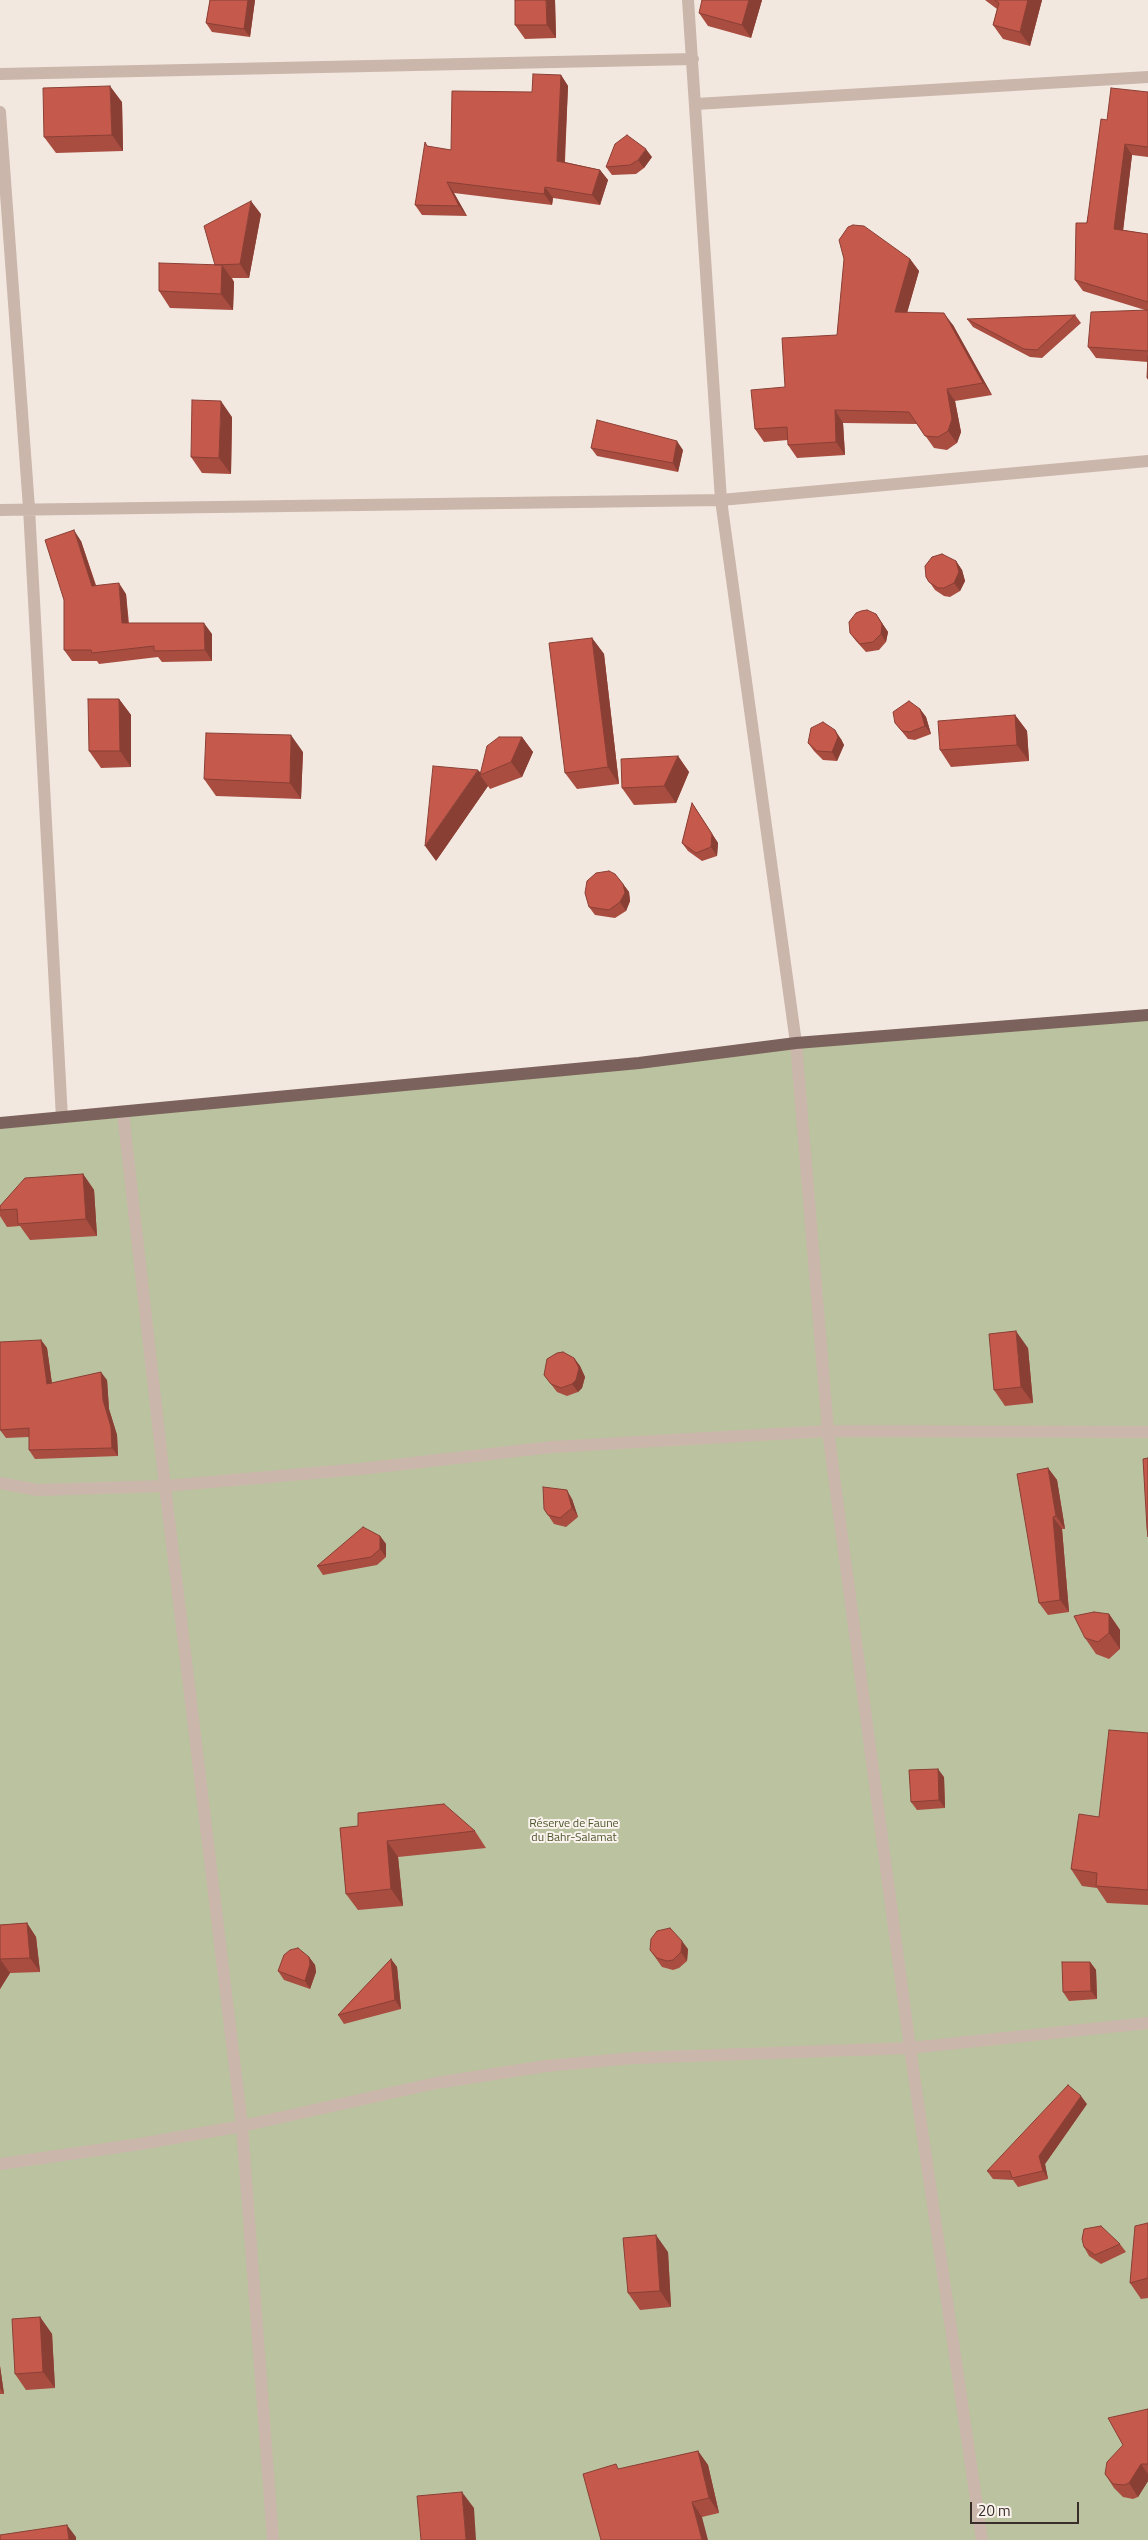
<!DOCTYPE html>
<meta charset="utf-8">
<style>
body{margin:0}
#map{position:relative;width:1148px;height:2540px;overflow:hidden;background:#f3e8e0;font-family:"Titillium Web",sans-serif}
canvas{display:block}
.scale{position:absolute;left:970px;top:2502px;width:109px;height:22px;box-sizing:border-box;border:2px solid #392d2a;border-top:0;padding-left:6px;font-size:15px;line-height:18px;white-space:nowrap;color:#392d2a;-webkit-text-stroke:4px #faf2ed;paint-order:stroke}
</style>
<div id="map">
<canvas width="1148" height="2540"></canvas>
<div class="scale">20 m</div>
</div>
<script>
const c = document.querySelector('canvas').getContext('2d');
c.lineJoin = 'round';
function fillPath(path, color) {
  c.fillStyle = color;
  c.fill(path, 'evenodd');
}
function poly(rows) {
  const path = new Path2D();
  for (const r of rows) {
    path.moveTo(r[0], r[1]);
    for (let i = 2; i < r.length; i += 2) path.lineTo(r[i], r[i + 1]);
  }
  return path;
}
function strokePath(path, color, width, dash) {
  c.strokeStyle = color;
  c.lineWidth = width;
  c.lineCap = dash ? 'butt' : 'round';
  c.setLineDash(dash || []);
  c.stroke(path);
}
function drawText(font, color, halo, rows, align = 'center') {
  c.font = font + ' "Titillium Web",sans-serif';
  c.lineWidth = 4;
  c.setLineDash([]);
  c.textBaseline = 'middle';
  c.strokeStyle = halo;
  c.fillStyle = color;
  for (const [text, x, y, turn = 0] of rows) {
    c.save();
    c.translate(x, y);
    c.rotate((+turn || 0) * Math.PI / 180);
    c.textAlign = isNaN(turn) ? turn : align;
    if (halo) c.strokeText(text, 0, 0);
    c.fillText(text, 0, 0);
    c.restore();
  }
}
const green = poly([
 [1148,1015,1148,2540,0,2540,0,1123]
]);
const minor = poly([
 [688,0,721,500,796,1043,828,1431,910,2048,982,2540],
 [0,74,693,59],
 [696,104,1148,77],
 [0,112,29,508,62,1118],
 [0,510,721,500,1148,461],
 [123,1113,165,1486,242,2126,273,2540],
 [0,1483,37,1490,165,1486,360,1469,552,1447,828,1431,1148,1432],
 [0,2164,140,2144,242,2126,436,2083,546,2066,634,2058,910,2048,1148,2023]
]);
const primary = poly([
 [0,1123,639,1063,796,1043,1148,1015]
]);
const wall = poly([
 [210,0,255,0,250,37,212,32,206,23],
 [555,0,556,38,525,39,515,25],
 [762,0,751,38,708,26,699,13],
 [985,0,1042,0,1030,46,1003,39,993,25,997,9],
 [561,75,568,86,565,162,600,170,608,180,600,205,553,198,552,205,454,193,467,216,422,215,415,205,427,146,451,150,532,92],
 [1148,92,1148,157,1132,155,1123,230,1148,234,1148,380,1147,378,1148,362,1096,358,1088,347,1145,310,1083,291,1075,280,1107,120],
 [122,102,123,151,56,153,44,137],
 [652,157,644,168,636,174,612,175,606,167],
 [261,214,249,278,232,278,234,282,233,310,170,308,159,291,215,265],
 [910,259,919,271,907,312,953,325,992,395,955,401,961,432,957,443,947,450,934,448,917,424,843,423,845,455,797,458,788,445,788,440,764,442,755,429,785,387,837,335],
 [1075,315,1081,323,1042,358,1030,357,973,327,967,319],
 [232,417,231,474,202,473,191,457],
 [591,448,683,450,678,472,597,456],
 [81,541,96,585,126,594,129,623,212,634,212,661,162,662,158,657,99,664,97,661,72,661,64,650],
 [956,561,962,570,965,581,960,591,950,597,944,596,935,590,926,577],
 [876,614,888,632,886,642,879,650,866,652,856,641,850,633],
 [592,638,604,654,619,784,577,789,565,773],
 [119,699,131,715,131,767,101,768,89,751],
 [920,709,926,717,931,734,915,740,908,739,895,723],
 [1015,715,1027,731,1029,761,951,767,940,750],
 [522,737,533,752,522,777,490,789,488,786,436,861,481,773],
 [841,739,844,745,837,761,823,760,814,751,808,743],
 [303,752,301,799,216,796,204,779],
 [678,756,689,772,676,803,634,805,622,788],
 [692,803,718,843,717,856,702,861,688,851,682,843],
 [623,884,629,892,630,901,626,911,615,918,595,915,589,907],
 [83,1174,94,1190,97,1236,30,1240,20,1226,7,1227,0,1216,0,1206],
 [41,1340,47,1348,52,1383,107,1380,109,1409,117,1435,118,1456,35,1459,29,1450,29,1437,6,1438,0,1430],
 [1028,1348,1033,1403,1005,1406,994,1390],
 [574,1358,580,1366,585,1377,582,1388,578,1392,567,1396,557,1392,544,1375],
 [1048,1468,1057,1480,1065,1529,1062,1529,1069,1612,1048,1615,1039,1603],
 [572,1499,578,1517,566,1527,554,1524,544,1509],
 [380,1536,386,1544,386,1557,377,1565,323,1575,317,1566],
 [1109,1614,1120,1630,1120,1649,1109,1659,1096,1654,1085,1638],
 [1148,1733,1148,1905,1107,1903,1097,1888,1082,1886,1071,1869,1099,1817],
 [944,1777,945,1808,917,1810,911,1802],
 [340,1828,475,1831,486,1848,398,1857,403,1906,358,1910,346,1894],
 [27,1923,36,1937,40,1972,10,1973,0,1989,0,1925],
 [688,1949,687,1961,679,1968,673,1970,662,1967,650,1950],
 [309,1957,315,1965,316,1972,310,1989,284,1980,278,1971],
 [391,1959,397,1967,401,2009,344,2024,338,2015],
 [1090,1962,1096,1970,1097,1999,1069,2001,1063,1992],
 [1087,2104,1045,2164,1048,2179,1018,2187,1013,2180,993,2179,987,2171],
 [1148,2223,1148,2298,1141,2299,1130,2283],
 [1120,2244,1126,2252,1101,2264,1089,2256,1084,2247],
 [668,2252,671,2307,640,2310,628,2293],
 [40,2317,52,2334,55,2388,26,2390,15,2374],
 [0,2366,4,2394,0,2394],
 [1148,2409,1148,2481,1138,2497,1133,2499,1123,2497,1114,2488,1105,2474,1123,2445],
 [698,2451,708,2465,719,2513,702,2517,619,2469]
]);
const shadedWall = poly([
 [248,0,255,0,250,37,244,29],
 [546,0,555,0,556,38,547,25],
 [749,0,762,0,751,38,742,25],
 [1028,0,1042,0,1030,46,1020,32],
 [561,75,568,86,564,171,557,161],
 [110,86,122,102,123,151,112,135],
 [1125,144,1132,155,1122,240,1114,229],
 [646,149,652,157,644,168,638,160],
 [600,170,608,180,600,205,592,195],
 [447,182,454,193,467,216,459,206],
 [545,187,553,198,552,205,544,194],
 [251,201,261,214,249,278,240,264],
 [910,259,919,271,904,324,895,312],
 [222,265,234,282,233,310,221,294],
 [944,313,953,325,992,395,983,383],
 [947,389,955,401,961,432,957,443,948,431],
 [221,401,232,417,231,474,219,458],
 [835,410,843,423,845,455,836,442],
 [677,441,683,450,678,472,673,463],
 [74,530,81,541,99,596,92,586],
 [956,561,962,570,965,581,960,591,954,583],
 [119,583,126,594,129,634,122,623],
 [876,614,888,632,886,642,881,634],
 [204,623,212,634,212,661,205,650],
 [592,638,604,654,619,784,608,767],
 [119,699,131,715,131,767,120,751],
 [920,709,926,717,931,734,925,726],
 [1015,715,1027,731,1029,761,1017,745],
 [835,730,841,739,844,745,837,761,832,752],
 [291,735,303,752,301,799,290,783],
 [522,737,533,752,522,777,511,762],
 [678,756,689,772,676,803,664,786],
 [478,770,482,774,480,775,488,786,436,861,425,846],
 [692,803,718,843,717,856,711,847],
 [623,884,629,892,630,901,626,911,620,902],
 [83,1174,94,1190,97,1236,86,1219],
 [1016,1331,1028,1348,1033,1403,1021,1387],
 [41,1340,47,1348,53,1392,47,1384],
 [574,1358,580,1366,585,1377,582,1388,578,1392,572,1384],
 [101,1372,107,1380,109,1409,117,1435,118,1456,112,1448,103,1400],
 [1048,1468,1057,1480,1065,1529,1056,1516],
 [567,1490,572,1499,578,1517,572,1508],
 [1053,1517,1062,1529,1069,1612,1060,1600],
 [380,1536,386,1544,386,1557,380,1549],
 [1109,1614,1120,1630,1120,1649,1109,1633],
 [938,1769,944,1777,945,1808,939,1800],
 [387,1841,398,1857,403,1906,391,1889],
 [27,1923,36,1937,40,1972,30,1958],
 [682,1941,688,1949,687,1961,681,1952],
 [309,1957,315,1965,316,1972,310,1989,305,1981],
 [0,1959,10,1973,0,1989],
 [391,1959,397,1967,401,2009,395,2000],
 [1090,1962,1096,1970,1097,1999,1091,1991],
 [1081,2096,1087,2104,1045,2164,1048,2179,1043,2171,1039,2156],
 [656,2235,668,2252,671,2307,660,2291],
 [40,2317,52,2334,55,2388,43,2372],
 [0,2366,4,2394,0,2388],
 [698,2451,708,2465,719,2513,709,2498],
 [1141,2464,1148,2474,1148,2481,1138,2497,1129,2483],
 [462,2492,474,2508,476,2540,466,2540],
 [692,2502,702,2517,708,2540,702,2540],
 [67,2525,76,2537,76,2540,69,2540]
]);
const building = poly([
 [210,0,248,0,244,29,206,23,210,0],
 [515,0,546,0,547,25,515,25,515,0],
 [702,0,749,0,742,25,699,13,702,0],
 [995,0,1028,0,1020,32,993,25,999,3,995,0],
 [533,74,561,75,557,161,600,170,592,195,545,187,544,194,447,182,459,206,415,205,425,142,427,146,451,150,452,91,532,92,533,74],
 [110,86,112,135,44,137,43,88,110,86],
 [1111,88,1148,92,1148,147,1125,144,1114,229,1148,234,1148,302,1075,280,1076,223,1087,223,1101,119,1107,120,1111,88],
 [627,135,646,149,638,160,630,165,606,167,615,144,627,135],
 [251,201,240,264,215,265,204,226,251,201],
 [853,225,864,226,910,259,895,312,944,313,983,383,947,389,952,419,948,431,938,437,925,436,909,412,835,410,836,442,788,445,787,427,755,429,751,390,785,387,782,338,837,335,844,259,839,240,848,227,853,225],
 [159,263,222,265,221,294,159,291,159,263],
 [1148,310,1148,351,1088,347,1091,312,1148,310],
 [1075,315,1037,350,1024,349,967,319,1075,315],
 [1148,356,1148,378,1147,378,1148,356],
 [192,400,221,401,219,458,191,457,192,400],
 [597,420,677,441,673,463,591,448,597,420],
 [74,530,92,586,119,583,122,623,204,623,205,650,154,651,154,646,92,653,91,650,64,650,64,600,45,540,74,530],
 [942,554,956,561,959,572,954,583,944,588,938,588,929,582,926,577,925,566,932,557,942,554],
 [867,610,876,614,882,624,881,634,873,642,860,644,850,633,849,622,856,613,861,611,867,610],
 [592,638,608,767,565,773,549,643,592,638],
 [88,699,119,699,120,751,89,751,88,699],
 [909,701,920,709,925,726,910,732,902,731,895,723,893,712,909,701],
 [1015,715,1017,745,940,750,938,721,1015,715],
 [823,722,835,730,838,737,832,752,817,751,808,743,811,728,823,722],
 [206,733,291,735,290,783,204,779,206,733],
 [499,737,522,737,511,762,480,775,487,746,499,737],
 [678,756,664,786,622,788,621,759,678,756],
 [433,766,478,770,425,846,433,766],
 [692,803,712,834,711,847,696,853,682,843,692,803],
 [609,871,615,874,623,884,625,893,620,902,609,910,589,907,585,893,587,881,596,873,609,871],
 [83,1174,86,1219,18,1224,17,1209,0,1210,0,1206,25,1178,83,1174],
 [1016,1331,1021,1387,994,1390,989,1334,1016,1331],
 [41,1340,47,1384,101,1372,103,1400,111,1427,112,1448,29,1450,29,1428,0,1430,0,1342,41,1340],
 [563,1352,574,1358,579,1368,576,1380,572,1384,561,1388,551,1384,544,1375,547,1359,557,1353,563,1352],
 [1148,1458,1148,1537,1147,1528,1143,1459,1148,1458],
 [1048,1468,1056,1516,1053,1517,1060,1600,1039,1603,1017,1474,1048,1468],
 [543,1487,567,1490,572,1508,560,1518,548,1515,544,1509,543,1487],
 [363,1527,380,1536,380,1549,371,1557,317,1566,363,1527],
 [1094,1612,1109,1614,1109,1633,1098,1642,1085,1638,1074,1616,1094,1612],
 [1109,1730,1148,1733,1148,1890,1096,1886,1097,1873,1071,1869,1079,1814,1099,1817,1109,1730],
 [938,1769,939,1800,911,1802,909,1770,938,1769],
 [444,1804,475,1831,387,1841,391,1889,346,1894,340,1828,358,1826,358,1813,444,1804],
 [27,1923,30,1958,0,1959,0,1960,0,1925,27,1923],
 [670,1928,682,1941,681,1952,673,1960,667,1961,657,1958,650,1950,651,1939,657,1931,670,1928],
 [298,1948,309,1957,310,1964,305,1981,278,1971,284,1955,290,1950,298,1948],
 [391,1959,395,2000,338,2015,391,1959],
 [1062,1962,1090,1962,1091,1991,1063,1992,1062,1962],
 [1068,2085,1081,2096,1039,2156,1043,2171,1012,2178,1010,2171,987,2171,1068,2085],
 [1148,2223,1148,2278,1130,2283,1135,2226,1148,2223],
 [1101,2226,1120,2244,1095,2255,1084,2247,1082,2239,1084,2229,1101,2226],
 [656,2235,660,2291,628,2293,623,2238,656,2235],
 [40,2317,43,2372,15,2374,12,2319,40,2317],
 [1148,2409,1148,2464,1141,2464,1129,2483,1124,2485,1113,2484,1105,2474,1107,2462,1123,2445,1108,2418,1148,2409],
 [698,2451,709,2498,692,2502,702,2540,601,2540,583,2474,616,2464,618,2469,698,2451],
 [462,2492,466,2540,421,2540,417,2496,462,2492],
 [67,2525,69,2540,0,2540,0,2535,67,2525]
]);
const parkNames = [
 ["Réserve de Faune",574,1824],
 ["du Bahr-Salamat",574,1838]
];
fillPath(green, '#bbc29f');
strokePath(minor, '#cbb6ab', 12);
strokePath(primary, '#7b625c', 12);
fillPath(wall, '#a94d41');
fillPath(shadedWall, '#8a3f35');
fillPath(building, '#c55a4c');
strokePath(building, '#8a3f35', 1);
drawText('12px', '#4e582e', '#faf2ed', parkNames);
</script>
